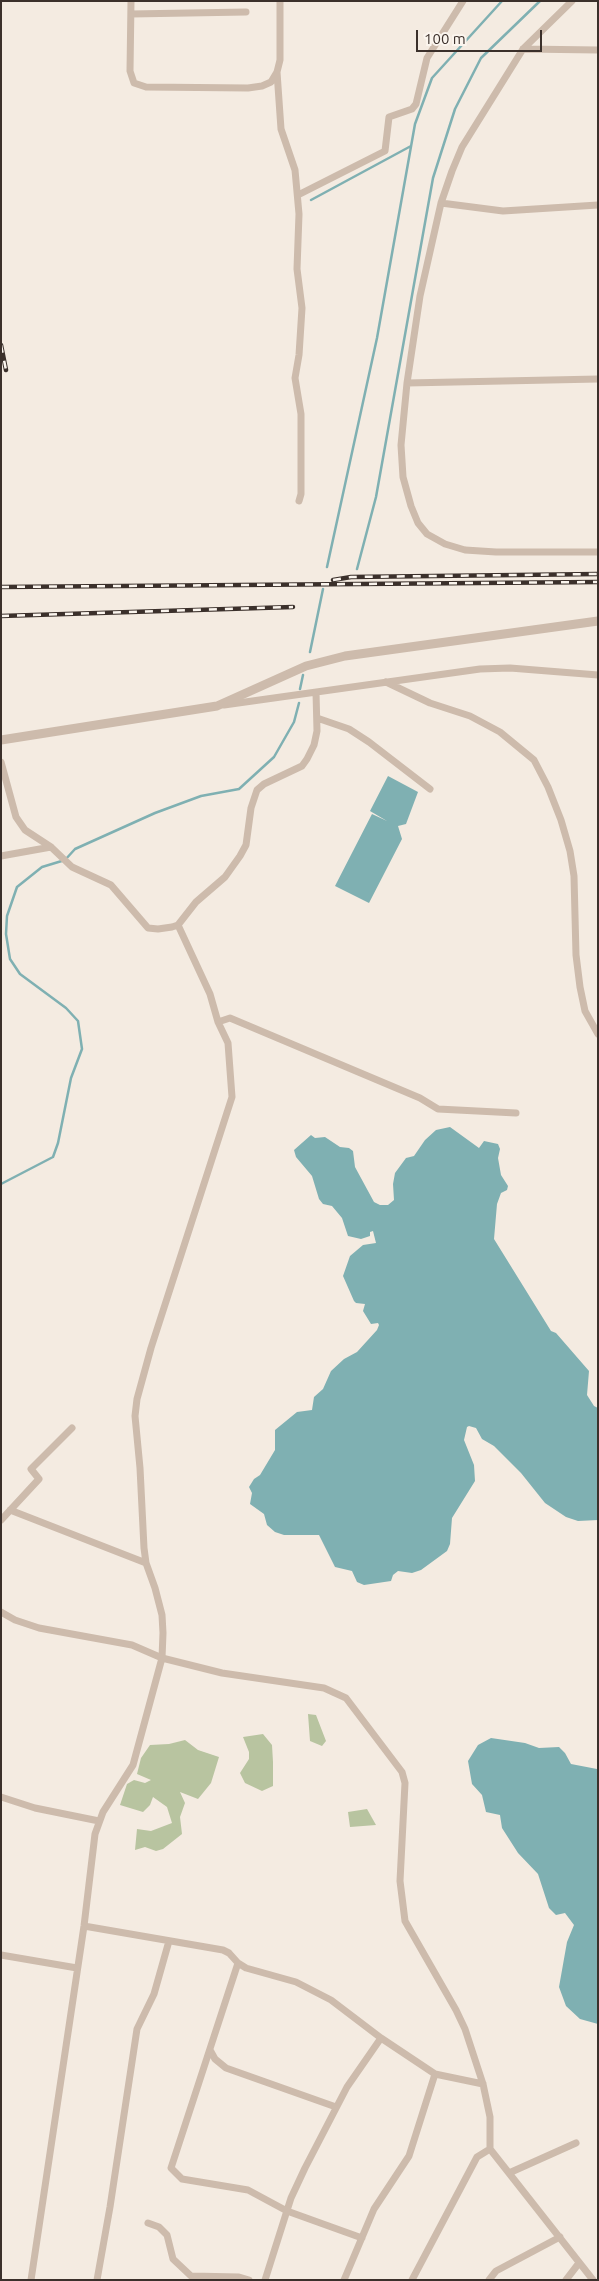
<!DOCTYPE html>
<style>
body{margin:0}
#map{position:relative;width:599px;height:2281px;overflow:hidden;background:#f4ebe1;font-family:Ubuntu,sans-serif}
canvas{display:block}
.frame{position:absolute;inset:0;border:2px solid #3b302b;pointer-events:none}
.scale{position:absolute;left:416px;top:30px;width:126px;height:22px;box-sizing:border-box;border:2px solid #3b302b;border-top:0;padding-left:6px;font-size:15px;line-height:18px;white-space:nowrap;color:#3b302b;-webkit-text-stroke:4px #fbf5ee;paint-order:stroke}
</style>
<div id="map">
<canvas width="599" height="2281"></canvas>
<div class="frame"></div>
<div class="scale">100 m</div>
</div>
<script>
const c = document.querySelector('canvas').getContext('2d');
c.lineJoin = 'round';
function fillPath(path, color) {
  c.fillStyle = color;
  c.fill(path, 'evenodd');
}
function poly(rows) {
  const path = new Path2D();
  for (const r of rows) {
    path.moveTo(r[0], r[1]);
    for (let i = 2; i < r.length; i += 2) path.lineTo(r[i], r[i + 1]);
  }
  return path;
}
function strokePath(path, color, width, dash) {
  c.strokeStyle = color;
  c.lineWidth = width;
  c.lineCap = dash ? 'butt' : 'round';
  c.setLineDash(dash || []);
  c.stroke(path);
}
const green = poly([
 [308,1714,316,1715,326,1741,322,1746,310,1741],
 [263,1734,272,1745,273,1762,273,1786,262,1791,245,1783,240,1773,249,1759,249,1752,243,1737],
 [185,1740,198,1750,219,1757,211,1783,198,1799,180,1792,185,1803,180,1817,182,1834,163,1849,156,1851,145,1847,135,1850,137,1829,151,1831,172,1823,167,1807,153,1797,150,1805,143,1812,120,1805,127,1784,134,1780,145,1783,151,1780,137,1774,141,1758,150,1745,169,1744],
 [367,1809,376,1825,350,1827,348,1812]
]);
const water = poly([
 [388,776,418,792,406,824,398,826,402,839,369,903,335,886,372,814,387,821,370,811],
 [450,1127,479,1148,484,1141,498,1144,500,1149,498,1158,501,1175,508,1186,507,1190,501,1193,497,1204,494,1239,551,1331,556,1333,589,1371,587,1395,594,1406,598,1408,598,1520,578,1521,566,1517,545,1503,521,1473,494,1446,482,1439,476,1428,469,1426,467,1427,464,1440,474,1465,475,1481,452,1518,450,1544,447,1551,421,1570,412,1573,398,1571,393,1575,391,1581,364,1585,357,1582,352,1571,335,1567,319,1535,284,1535,275,1532,267,1525,264,1514,250,1504,252,1493,249,1487,254,1479,260,1475,275,1450,275,1430,297,1412,312,1410,314,1397,323,1389,331,1371,344,1359,357,1352,377,1330,379,1325,378,1323,371,1324,363,1311,365,1304,356,1303,354,1301,343,1276,350,1256,363,1245,376,1243,373,1231,370,1232,370,1236,361,1239,348,1236,342,1218,332,1206,323,1204,319,1199,312,1176,296,1157,294,1150,311,1135,315,1138,325,1137,340,1147,349,1148,353,1151,355,1167,374,1202,380,1205,388,1205,394,1200,393,1184,395,1173,406,1158,414,1156,425,1140,436,1130],
 [491,1738,525,1743,539,1748,559,1747,565,1753,571,1764,597,1769,598,2024,580,2019,566,2006,559,1987,567,1942,574,1925,565,1913,556,1915,549,1908,538,1874,518,1853,502,1828,500,1815,486,1812,482,1795,472,1784,468,1761,478,1745]
]);
const stream = poly([
 [311,200,411,146],
 [327,567,377,338,415,124,432,78,502,1],
 [357,569,376,497,433,178,455,109,481,58,540,1],
 [310,652,323,589],
 [300,689,303,675],
 [1,1184,53,1157,58,1143,71,1078,82,1049,78,1021,66,1008,20,974,10,959,6,934,7,916,17,887,42,867,65,860,75,849,155,813,201,796,239,789,274,757,294,722,299,703]
]);
const minor = poly([
 [131,1,130,71,134,83,146,87,248,88,262,86,271,82,277,72,280,60,280,1],
 [572,1,523,49,462,147,452,171,441,203,420,296,407,383,401,445,403,477,411,506,418,523,427,534,445,544,465,550,496,552,598,552],
 [131,14,246,12],
 [523,49,598,50],
 [277,72,281,129,295,170,299,214,297,269,302,308,299,355,295,378,301,414,301,494,299,501],
 [298,195,385,151,389,117,412,109,416,104,427,58,463,1],
 [441,203,503,211,598,205],
 [407,383,598,379],
 [386,682,430,703,470,716,500,732,534,760,548,787,561,820,570,851,574,876,576,955,580,987,585,1011,598,1034],
 [224,705,480,669,510,668,598,675],
 [317,718,349,729,369,742,430,789],
 [1,762,16,817,25,830,51,847,72,867,111,885,148,928,158,929,172,927,178,925,196,902,225,877,240,856,246,845,251,808,257,790,264,784,302,766,307,759,314,745,317,731,316,692],
 [1,856,51,847],
 [218,1022,230,1018,420,1098,438,1109,516,1113],
 [10,1510,146,1563],
 [1,1520,39,1479,31,1469,72,1428],
 [1,1612,15,1620,39,1628,132,1645,162,1658,222,1673,324,1688,346,1698,402,1772,405,1783,400,1881,405,1921,456,2010,465,2029,483,2084,490,2117,490,2149,593,2280],
 [1,1797,35,1808,99,1821],
 [84,1926,223,1950,229,1953,238,1963,246,1968,296,1982,331,2000,381,2038,435,2074,483,2084],
 [1,1955,77,1968],
 [238,1963,171,2168,182,2179,248,2190,287,2211,362,2238],
 [210,2050,215,2059,226,2068,336,2107],
 [509,2173,576,2143],
 [148,2223,159,2227,167,2235,173,2259,191,2276,239,2277,249,2280],
 [31,2280,84,1926,95,1834,103,1812,133,1765,162,1658,163,1633,162,1615,155,1588,146,1563,144,1548,140,1468,135,1416,137,1399,151,1348,232,1097,228,1043,218,1022,210,994,178,925],
 [97,2280,110,2207,137,2029,154,1994,169,1941],
 [265,2280,291,2198,305,2168,347,2087,381,2038],
 [344,2280,374,2209,409,2156,435,2074],
 [412,2280,477,2157,490,2149],
 [489,2280,496,2271,560,2237],
 [566,2280,579,2263]
]);
const tertiary = poly([
 [1,740,217,706,306,666,345,656,598,621]
]);
const rail = poly([
 [1,345,6,370],
 [333,580,351,577,598,574],
 [1,587,598,582],
 [1,616,293,607]
]);
fillPath(green, '#b8c4a0');
fillPath(water, '#7fb0b2');
strokePath(stream, '#7fb0b2', 2.5);
strokePath(minor, '#cdbbac', 7);
strokePath(tertiary, '#cdbbac', 9);
strokePath(rail, '#3b302b', 4.5);
strokePath(rail, '#fbf5ee', 2.5, [8]);
</script>
